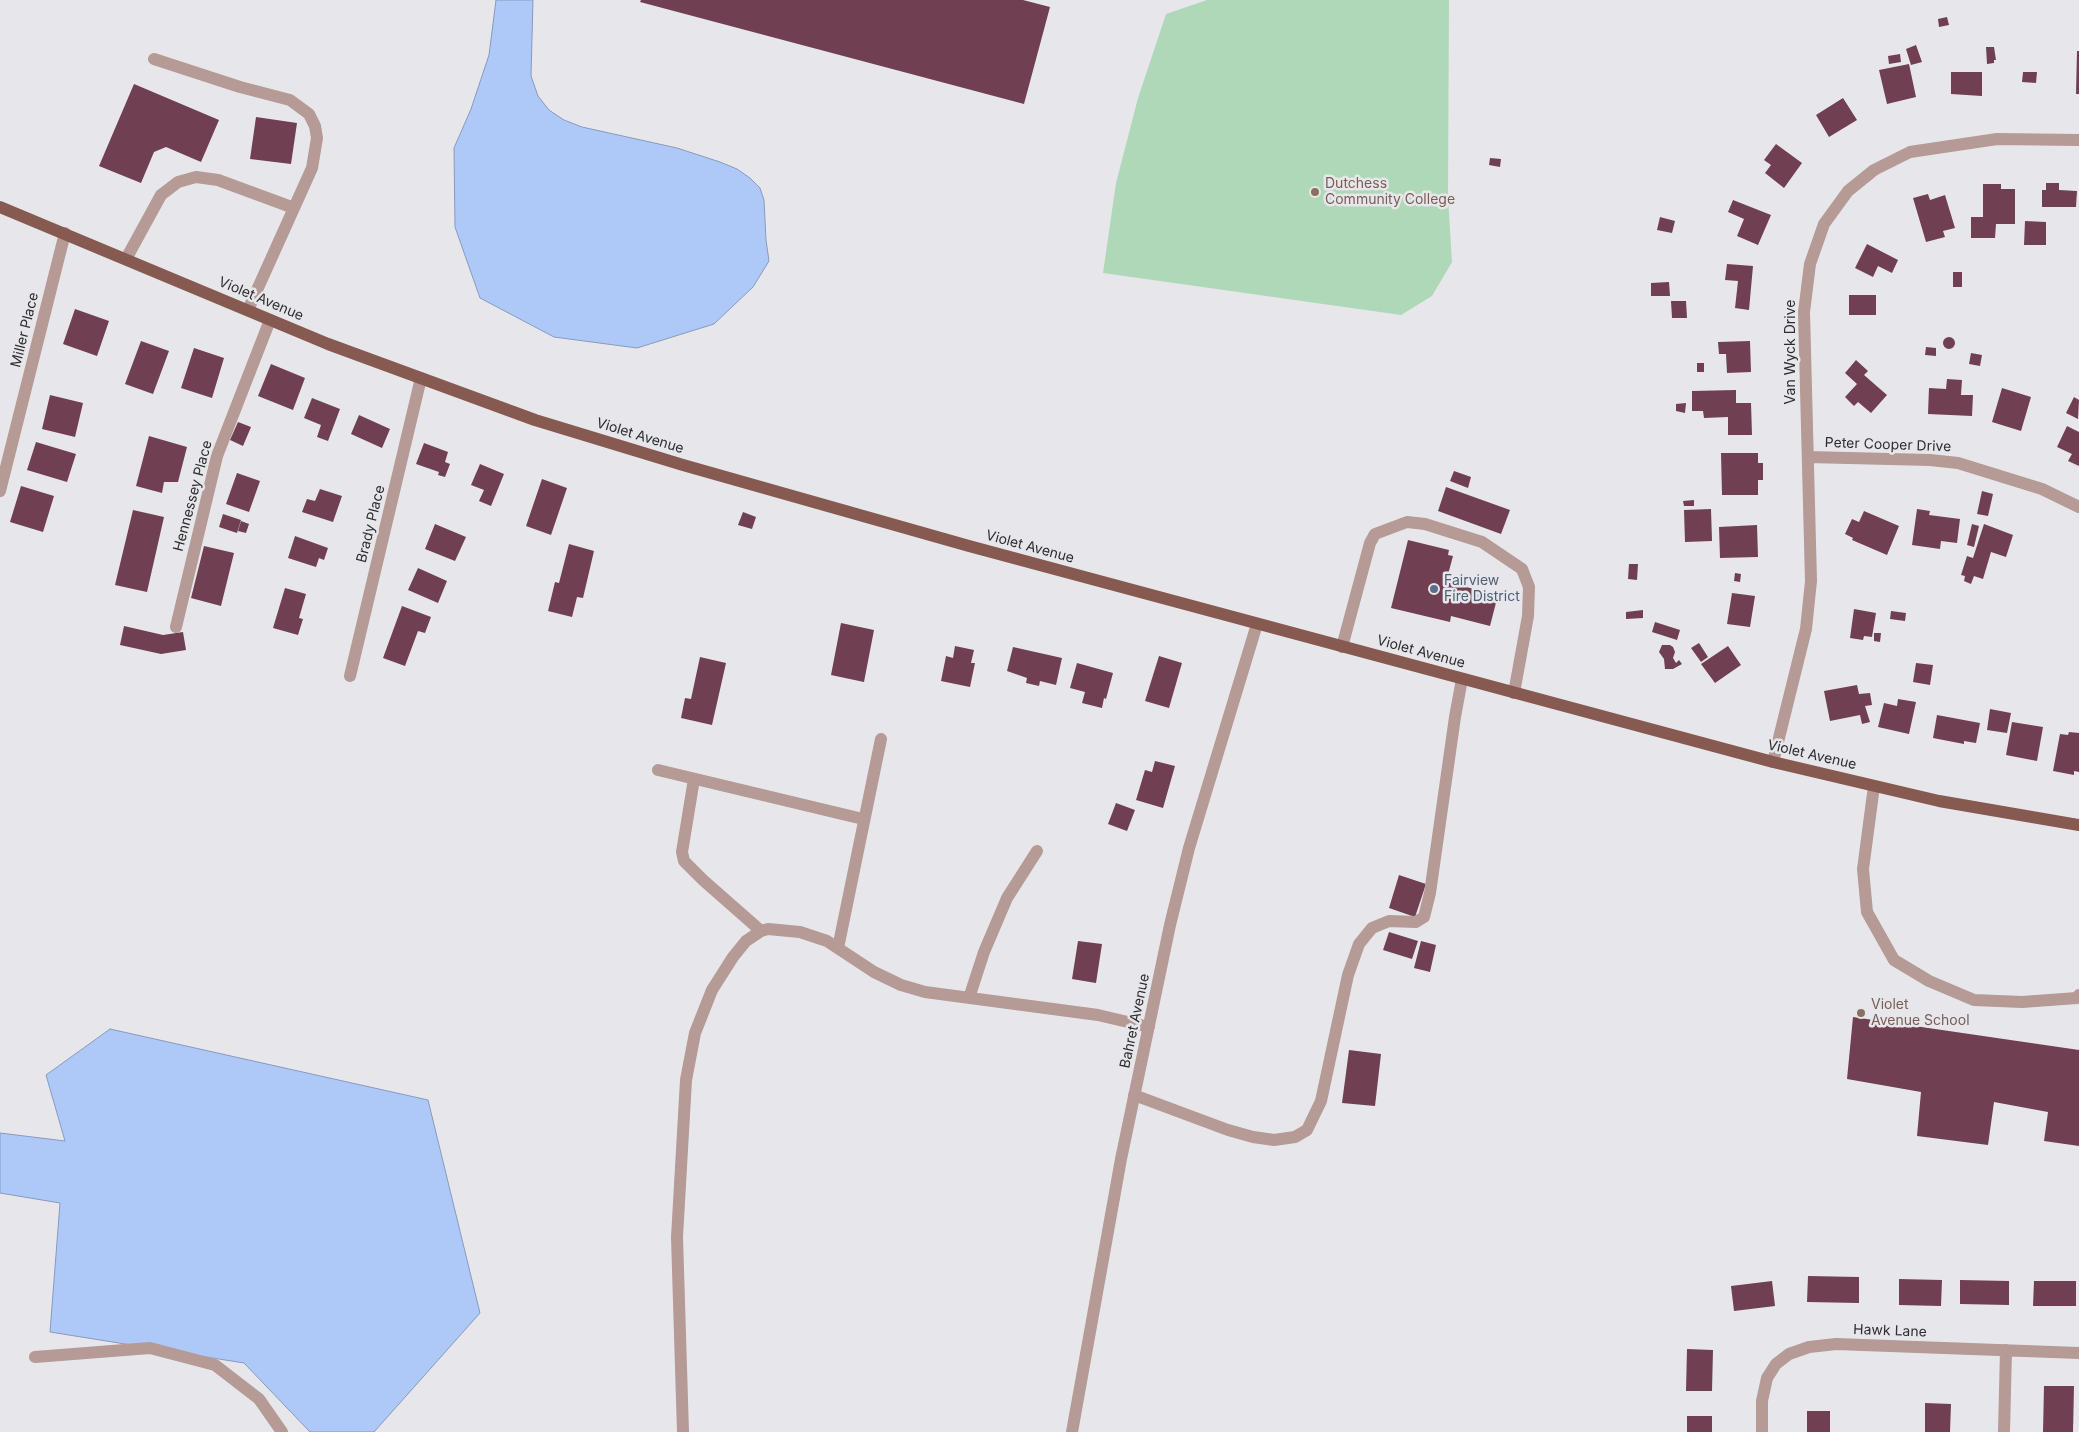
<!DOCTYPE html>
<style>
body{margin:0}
canvas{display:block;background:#e7e7eb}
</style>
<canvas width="2079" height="1432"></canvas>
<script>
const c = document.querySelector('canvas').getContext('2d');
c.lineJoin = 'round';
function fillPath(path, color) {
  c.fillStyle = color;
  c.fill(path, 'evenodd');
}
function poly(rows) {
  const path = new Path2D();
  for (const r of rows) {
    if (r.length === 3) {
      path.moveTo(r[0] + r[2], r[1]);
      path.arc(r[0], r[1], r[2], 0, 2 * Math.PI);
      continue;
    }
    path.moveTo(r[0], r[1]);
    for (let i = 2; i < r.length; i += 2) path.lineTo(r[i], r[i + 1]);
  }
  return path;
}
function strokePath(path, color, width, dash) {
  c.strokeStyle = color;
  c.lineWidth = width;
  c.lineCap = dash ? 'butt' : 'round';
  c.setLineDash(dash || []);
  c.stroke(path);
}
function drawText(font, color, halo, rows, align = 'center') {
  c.font = font + ' Inter,sans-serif';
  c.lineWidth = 5;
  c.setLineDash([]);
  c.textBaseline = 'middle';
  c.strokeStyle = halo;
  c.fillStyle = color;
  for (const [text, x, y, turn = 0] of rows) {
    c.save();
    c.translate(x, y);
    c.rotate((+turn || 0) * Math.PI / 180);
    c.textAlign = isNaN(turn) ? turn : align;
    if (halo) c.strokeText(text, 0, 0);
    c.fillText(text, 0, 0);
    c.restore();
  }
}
const green = poly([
 [1207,0,1449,0,1448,197,1452,262,1432,296,1401,315,1103,273,1116,183,1138,98,1166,14]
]);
const water = poly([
 [496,0,533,0,531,76,538,96,549,110,564,120,582,127,677,148,720,162,737,169,750,178,760,188,764,200,766,240,769,261,753,287,714,324,637,348,554,337,480,298,455,227,454,148,471,109,489,55,496,0],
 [110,1029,428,1100,480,1313,374,1432,310,1432,244,1363,50,1332,60,1203,0,1193,0,1133,65,1141,46,1075,110,1029]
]);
const building = poly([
 [641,0,1023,0,1050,7,1024,104,640,2],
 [1947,17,1949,25,1939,27,1938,19],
 [1916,45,1922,62,1911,65,1906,49],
 [1986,47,1994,47,1996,60,1994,60,1994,63,1987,64],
 [2077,51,2079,51,2079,94,2076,94],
 [1900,54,1901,62,1889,64,1888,56],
 [1909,64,1916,97,1887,104,1879,70],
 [1951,72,1982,72,1982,96,1951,94],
 [2023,72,2037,72,2036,83,2022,82],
 [134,84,219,120,201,162,166,147,154,152,141,183,99,166],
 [1843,98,1857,120,1829,137,1816,115],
 [256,117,297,123,291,164,250,159],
 [1776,144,1802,163,1784,188,1765,173,1771,165,1764,160],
 [1490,158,1501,159,1500,167,1489,165],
 [2046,183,2059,183,2059,190,2077,191,2076,207,2042,207,2042,190,2046,190],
 [1983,184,2001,184,2001,189,2015,189,2015,224,1996,224,1995,238,1971,238,1971,217,1983,217],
 [1928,194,1930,200,1945,195,1955,228,1943,231,1945,237,1926,242,1913,198],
 [1733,200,1771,215,1758,245,1737,236,1744,219,1728,212],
 [1660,217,1675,221,1672,233,1657,230],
 [2025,221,2046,222,2046,245,2024,245],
 [1867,244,1898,260,1892,273,1878,266,1873,277,1855,268],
 [1727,264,1753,266,1749,310,1735,308,1738,281,1725,280],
 [1953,272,1962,272,1962,287,1953,287],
 [1669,282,1670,296,1651,296,1651,283],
 [1849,295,1876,295,1876,315,1849,315],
 [1671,301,1686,301,1687,318,1672,318],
 [75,309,109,321,97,356,63,344],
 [1949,343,6],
 [141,341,169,351,153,394,125,384],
 [1750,341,1751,372,1727,373,1726,354,1719,354,1718,342],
 [1926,347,1936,348,1936,356,1925,355],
 [194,348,224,358,212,398,181,388],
 [1971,353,1982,355,1980,366,1969,364],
 [1856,360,1868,371,1864,375,1887,395,1871,413,1858,402,1854,406,1845,397,1857,384,1845,373],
 [1697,363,1704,363,1704,372,1697,372],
 [271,364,305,378,293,410,258,396],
 [1947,379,1962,380,1961,395,1973,395,1972,416,1928,414,1929,388,1946,389],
 [2002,388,2031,397,2021,431,1992,422],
 [1736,390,1736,403,1751,403,1752,435,1728,435,1728,417,1704,418,1703,411,1692,411,1692,391],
 [50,395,83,403,75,437,42,429],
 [2074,397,2079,400,2078,419,2066,413],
 [312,398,340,409,328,441,317,437,321,425,304,418],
 [1686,403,1685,413,1676,411,1676,404],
 [359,415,390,429,382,448,351,434],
 [238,422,251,427,243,446,230,440],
 [2067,426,2079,432,2079,466,2068,461,2072,454,2057,447],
 [149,436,187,447,178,482,164,482,162,493,136,486],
 [36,442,76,454,67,482,27,470],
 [424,443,448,452,445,462,450,464,445,477,438,475,439,472,416,464],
 [1721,453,1758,453,1758,463,1763,463,1763,480,1758,480,1758,495,1722,495],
 [480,464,504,474,491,506,479,501,484,490,471,485],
 [1454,471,1471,477,1468,488,1450,481],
 [237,473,260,481,249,512,226,504],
 [542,479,567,488,551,535,526,526],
 [21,486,54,496,43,532,10,522],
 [1446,487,1510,510,1501,534,1438,511],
 [320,489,342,496,333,522,302,512,307,499,315,501],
 [1982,491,1993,494,1988,516,1977,514],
 [1694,500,1694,506,1684,506,1683,501],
 [1711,509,1712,541,1685,542,1684,510],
 [1917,509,1930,511,1929,515,1960,519,1957,543,1941,541,1940,549,1912,545],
 [133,510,164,517,147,592,115,585],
 [1864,511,1899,526,1887,555,1852,540,1853,538,1845,534,1852,519,1859,522],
 [743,512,756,517,752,529,738,525],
 [223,514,241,520,237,533,219,527],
 [241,521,249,524,246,533,238,531],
 [435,524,466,537,455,561,425,549],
 [1972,524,1979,526,1974,547,1967,545],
 [1984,524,2013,535,2006,557,1991,552,1983,579,1974,576,1971,584,1964,581,1965,576,1961,575,1967,556,1973,558],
 [1757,525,1758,557,1720,558,1719,527],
 [295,536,328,548,324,560,319,558,316,567,288,558],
 [1408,540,1449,550,1448,555,1453,556,1446,582,1498,595,1490,626,1451,616,1450,622,1391,608],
 [569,544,594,551,583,598,577,597,572,617,548,611,555,582,559,583],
 [204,546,234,553,221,606,191,598],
 [1629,564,1638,564,1637,580,1628,579],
 [418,568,447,581,438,603,408,590],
 [1735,573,1741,574,1740,582,1734,581],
 [285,588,306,594,299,618,303,619,298,635,273,628],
 [1732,593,1755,596,1750,627,1727,624],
 [402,606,431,617,425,633,418,631,405,666,383,658],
 [1854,609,1876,613,1872,637,1864,636,1863,640,1850,638],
 [1643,610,1643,618,1626,619,1626,612],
 [1891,611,1906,613,1905,621,1890,619],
 [1655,622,1680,630,1677,640,1652,632],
 [841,623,874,630,864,682,831,675],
 [124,626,163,635,183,632,186,650,161,654,120,645],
 [1874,633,1881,633,1880,642,1874,641],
 [1699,643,1708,657,1701,662,1691,648],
 [1662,645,1670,645,1673,647,1675,652,1673,658,1676,663,1679,660,1682,664,1673,669,1665,669,1664,659,1659,652],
 [955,646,974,650,971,663,975,663,970,687,941,681,946,656,953,658],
 [1728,646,1741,665,1715,683,1701,664],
 [1013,647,1062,658,1056,685,1040,681,1039,686,1026,683,1027,678,1007,671],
 [1159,656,1182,663,1169,708,1145,701],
 [700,657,726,663,712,725,681,718,685,698,691,699],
 [1077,663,1113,673,1106,699,1104,698,1102,708,1082,703,1085,692,1070,688],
 [1916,663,1933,665,1930,685,1913,682],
 [1857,685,1859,694,1870,693,1872,705,1865,706,1870,722,1862,724,1860,715,1830,721,1824,691],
 [1898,699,1916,702,1909,734,1878,727,1884,703,1897,706],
 [1990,709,2011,713,2007,733,1987,730],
 [1937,715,1980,723,1976,743,1964,741,1964,744,1933,738],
 [2012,722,2043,727,2037,761,2006,755],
 [2069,732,2079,733,2079,772,2074,771,2074,775,2053,771,2060,734,2068,735],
 [1155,761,1175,766,1163,808,1136,800,1145,770,1152,772],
 [1116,803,1135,810,1127,831,1108,824],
 [1399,875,1426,884,1415,917,1389,908],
 [1389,932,1418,941,1412,959,1383,950],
 [1078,941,1102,944,1096,983,1072,979],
 [1421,941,1436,945,1430,972,1414,968],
 [1853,1017,2079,1050,2079,1146,2044,1141,2048,1112,1994,1102,1988,1145,1917,1136,1921,1092,1847,1079],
 [1349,1050,1381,1054,1375,1106,1342,1103],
 [1808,1276,1859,1277,1859,1303,1807,1302],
 [1899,1279,1942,1280,1941,1306,1899,1305],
 [1960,1280,2009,1281,2009,1305,1960,1304],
 [1772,1281,1775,1306,1734,1311,1731,1286],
 [2034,1281,2076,1281,2076,1306,2033,1306],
 [1687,1349,1713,1350,1712,1391,1686,1391],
 [2044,1386,2074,1386,2073,1432,2043,1432],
 [1925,1403,1951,1404,1950,1432,1925,1432],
 [1807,1411,1830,1411,1830,1432,1807,1432],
 [1687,1416,1712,1416,1712,1432,1687,1432]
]);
const minor = poly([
 [154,59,240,87,290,100,309,114,315,126,317,138,312,168,248,310],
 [126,259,161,195,178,182,196,177,218,180,294,208],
 [1808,457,1930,460,1958,463,2042,489,2079,507],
 [0,491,65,233],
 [176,627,217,456,270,320],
 [1342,647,1370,543,1375,534,1407,522,1425,524,1482,542,1522,569,1529,587,1528,616,1514,693],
 [350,676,421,378],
 [1773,762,1806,629,1811,581,1804,312,1810,264,1824,224,1848,191,1874,170,1910,152,1997,139,2079,140],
 [658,770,863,819],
 [694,779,682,852,684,861,703,880,761,931],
 [1874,786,1863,869,1867,912,1894,960,1929,981,1974,1000,2022,1002,2077,998,2079,995],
 [838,948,881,739],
 [969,998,984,952,1007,898,1037,851],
 [1134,1095,1228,1130,1253,1137,1274,1140,1295,1137,1307,1130,1321,1101,1348,975,1359,944,1372,928,1389,921,1416,922,1424,917,1430,893,1455,717,1462,679],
 [35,1357,150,1348,215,1365,259,1399,282,1432],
 [683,1432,677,1237,686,1080,695,1033,712,990,733,957,746,941,761,931,768,929,800,932,827,941,874,972,901,985,925,992,1098,1015,1149,1027],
 [1072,1432,1121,1159,1170,925,1189,848,1257,624],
 [1762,1432,1762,1401,1767,1378,1776,1364,1789,1354,1809,1347,1836,1344,2079,1353],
 [2004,1432,2006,1350]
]);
const major = poly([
 [0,207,328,344,535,420,683,465,969,546,1773,762,1939,801,2079,825]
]);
const markers = [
 [1315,192,5,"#8d6e63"],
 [1434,589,5,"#5c6f8a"],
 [1861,1013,5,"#8d6e63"]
];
const educationNames = [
 ["Dutchess",1325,184],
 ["Community College",1325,200],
 ["Violet",1871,1005],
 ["Avenue School",1871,1021]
];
const streetNames = [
 ["Violet Avenue",261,299,23],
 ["Miller Place",25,330,-76],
 ["Van Wyck Drive",1791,352,-90],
 ["Violet Avenue",640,436,17],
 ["Peter Cooper Drive",1888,445,2],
 ["Hennessey Place",193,496,-75],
 ["Brady Place",371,524,-76],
 ["Violet Avenue",1030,547,15],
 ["Violet Avenue",1421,652,15],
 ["Violet Avenue",1812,755,13],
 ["Bahret Avenue",1135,1021,-78],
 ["Hawk Lane",1890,1331,2]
];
const serviceNames = [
 ["Fairview",1444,581],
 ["Fire District",1444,597]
];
fillPath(green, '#afd8b8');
fillPath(water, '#aec9f8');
strokePath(water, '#879abc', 1);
fillPath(building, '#703f51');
strokePath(minor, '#b59a95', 12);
strokePath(major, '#875a51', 12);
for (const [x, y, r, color] of markers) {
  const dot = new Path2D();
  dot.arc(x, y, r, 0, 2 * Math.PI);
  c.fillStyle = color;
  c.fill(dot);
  strokePath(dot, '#e7e7eb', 2);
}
drawText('14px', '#785e54', '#e7e7eb', educationNames, 'left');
drawText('14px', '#2d2d2f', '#e7e7eb', streetNames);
drawText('14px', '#4e5e75', '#e7e7eb', serviceNames, 'left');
</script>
